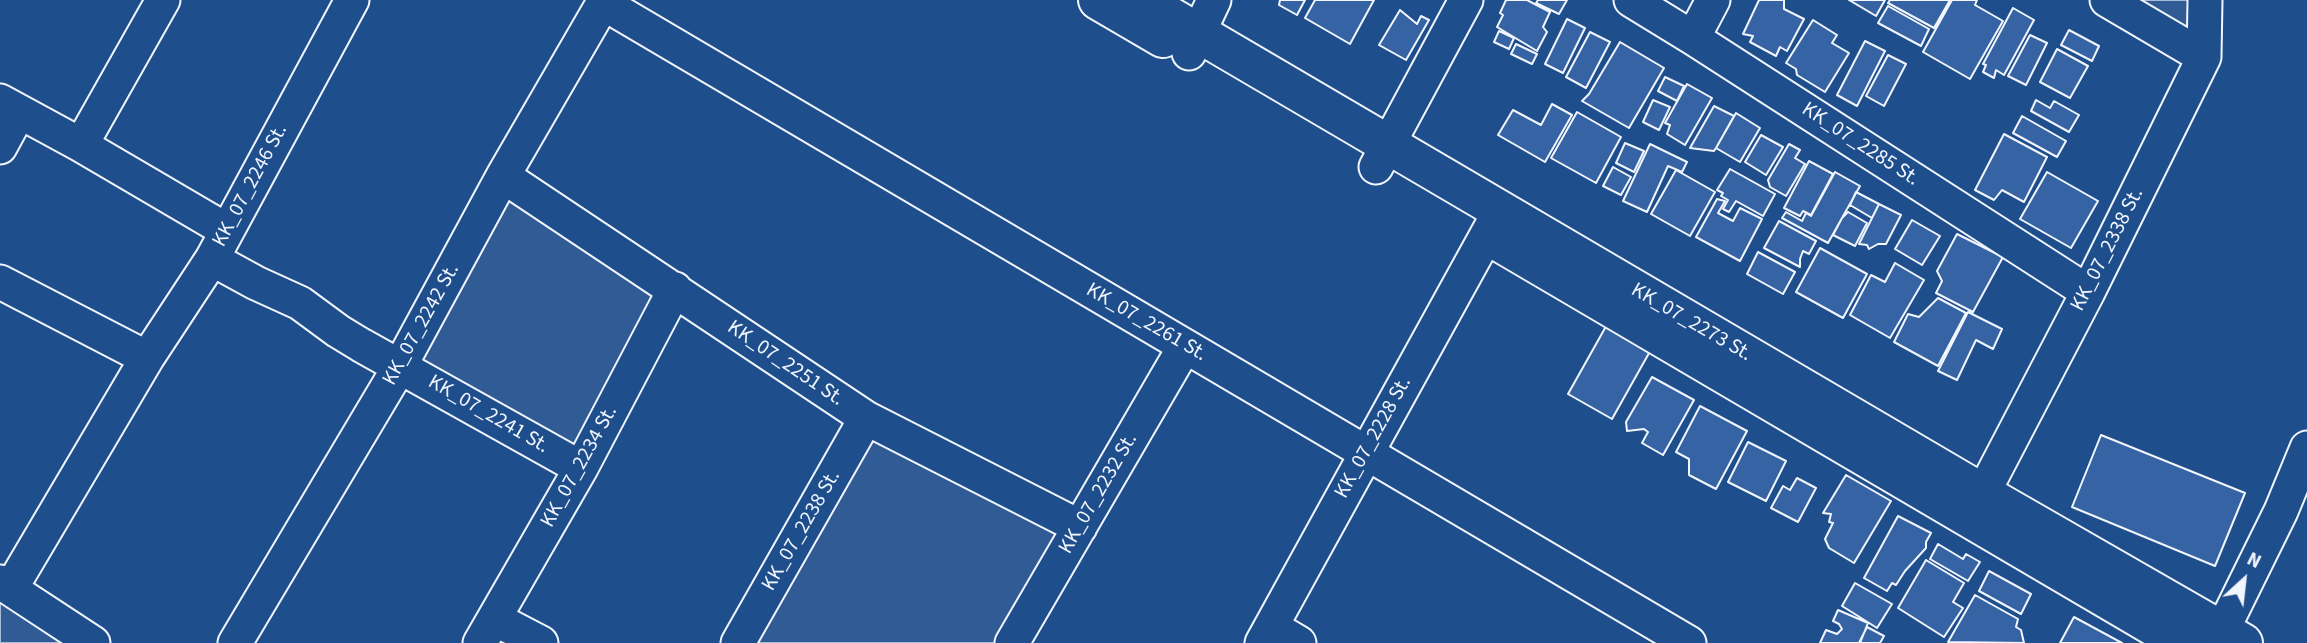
<!DOCTYPE html>
<style>
body{margin:0}
#map{position:relative;width:2307px;height:643px;overflow:hidden;background:#1f4e8c;font-family:"Source Sans 3",sans-serif}
canvas{display:block}
.north{position:absolute;left:2209px;top:545px;width:70px;height:70px;-webkit-text-stroke:5px #1f4e8c;paint-order:stroke;rotate:27deg;font-size:19px;font-weight:700;line-height:28px;text-align:center;color:#f2f6ff}
.north::after{content:'';display:block;margin:auto;width:24px;height:32px;background:#f2f6ff;clip-path:polygon(50% 0,100% 100%,50% 72%,0 100%)}
</style>
<div id="map">
<canvas width="2307" height="643"></canvas>
<div class="north">N</div>
</div>
<script>
const c = document.querySelector('canvas').getContext('2d');
c.lineJoin = 'round';
function fillPath(path, color) {
  c.fillStyle = color;
  c.fill(path, 'evenodd');
}
function poly(rows) {
  const path = new Path2D();
  for (const r of rows) {
    path.moveTo(r[0], r[1]);
    for (let i = 2; i < r.length; i += 2) path.lineTo(r[i], r[i + 1]);
  }
  return path;
}
function strokePath(path, color, width, dash) {
  c.strokeStyle = color;
  c.lineWidth = width;
  c.lineCap = dash ? 'butt' : 'round';
  c.setLineDash(dash || []);
  c.stroke(path);
}
function drawText(font, color, halo, rows, align = 'center') {
  c.font = font + ' "Source Sans 3",sans-serif';
  c.lineWidth = 5;
  c.setLineDash([]);
  c.textBaseline = 'middle';
  c.strokeStyle = halo;
  c.fillStyle = color;
  for (const [text, x, y, turn = 0] of rows) {
    c.save();
    c.translate(x, y);
    c.rotate((+turn || 0) * Math.PI / 180);
    c.textAlign = isNaN(turn) ? turn : align;
    if (halo) c.strokeText(text, 0, 0);
    c.fillText(text, 0, 0);
    c.restore();
  }
}
const green = poly([
 [2107,0,2204,0,2204,57,2107,0],
 [503,176,675,289,581,468,400,366,503,176],
 [866,418,1080,527,1012,643,738,643,866,418],
 [0,582,93,643,0,643,0,582]
]);
const building = poly([
 [1280,0,1305,0,1297,15,1279,5,1280,0],
 [1315,0,1374,0,1350,44,1305,18,1315,0],
 [1506,0,1527,0,1550,12,1543,27,1547,32,1537,51,1497,27,1503,15,1500,13,1506,0],
 [1538,0,1567,0,1559,14,1536,3,1538,0],
 [1759,0,1784,0,1784,9,1804,19,1787,51,1780,47,1776,56,1750,42,1753,36,1743,34,1759,0],
 [1849,0,1885,0,1876,16,1849,0],
 [1890,0,1950,0,1934,28,1888,3,1890,0],
 [1952,0,1977,0,1975,5,2003,21,1970,79,1923,52,1952,0],
 [1888,6,1929,29,1921,46,1878,23,1888,6],
 [2013,8,2034,20,2004,75,1996,70,1994,78,1983,72,1986,65,1983,64,2013,8],
 [1400,10,1417,24,1421,16,1429,20,1406,60,1379,45,1400,10],
 [1567,19,1585,28,1563,73,1545,64,1567,19],
 [1813,20,1837,35,1832,43,1849,53,1825,92,1797,75,1796,69,1786,63,1813,20],
 [2069,30,2099,46,2092,61,2061,45,2069,30],
 [1499,31,1514,38,1509,49,1494,42,1499,31],
 [1590,32,1610,42,1586,88,1566,77,1590,32],
 [2030,35,2047,43,2026,85,2008,76,2030,35],
 [1865,41,1885,51,1857,106,1837,95,1865,41],
 [1620,42,1664,68,1629,128,1582,101,1589,94,1620,42],
 [1516,44,1537,54,1532,64,1511,54,1516,44],
 [2057,49,2088,66,2070,98,2040,82,2057,49],
 [1888,55,1906,64,1884,106,1866,96,1888,55],
 [1665,77,1684,86,1677,101,1658,91,1665,77],
 [1687,84,1712,98,1685,145,1667,134,1670,125,1665,123,1687,84],
 [1653,100,1670,107,1659,130,1643,122,1653,100],
 [2036,100,2050,108,2054,101,2079,115,2069,132,2031,111,2036,100],
 [1552,104,1572,115,1545,162,1498,135,1513,110,1541,125,1552,104],
 [1714,106,1734,116,1716,148,1714,151,1690,148,1714,106],
 [1577,112,1621,137,1596,183,1551,158,1577,112],
 [1736,113,1760,128,1740,162,1716,148,1736,113],
 [2022,116,2066,141,2057,157,2013,133,2022,116],
 [2004,134,2047,157,2024,202,2002,190,1994,200,1975,190,2004,134],
 [1761,135,1783,147,1766,175,1745,162,1761,135],
 [1625,143,1644,151,1634,172,1616,163,1625,143],
 [1650,144,1687,162,1682,172,1668,166,1647,212,1623,201,1650,144],
 [1789,144,1800,150,1795,158,1805,164,1786,196,1770,187,1768,180,1789,144],
 [1809,161,1833,174,1811,215,1803,211,1800,216,1784,208,1809,161],
 [1613,167,1631,177,1621,195,1603,186,1613,167],
 [1730,169,1775,194,1763,216,1736,201,1729,212,1723,209,1728,200,1721,196,1723,193,1717,190,1730,169],
 [1676,170,1715,192,1690,236,1651,214,1676,170],
 [1835,172,1860,186,1828,243,1782,218,1786,212,1802,221,1806,213,1811,216,1835,172],
 [2047,172,2098,201,2071,248,2020,219,2047,172],
 [1856,192,1879,204,1872,218,1850,205,1856,192],
 [1717,199,1725,201,1718,213,1733,221,1740,208,1762,219,1740,261,1696,237,1717,199],
 [1879,204,1901,215,1886,244,1878,244,1869,249,1867,245,1859,244,1879,204],
 [1848,212,1867,223,1855,246,1833,235,1842,218,1848,212],
 [1912,220,1940,236,1922,265,1895,249,1912,220],
 [1779,221,1816,241,1809,254,1803,251,1800,259,1800,267,1764,248,1779,221],
 [1957,234,2003,257,1973,312,1936,293,1942,281,1937,271,1957,234],
 [1820,248,1867,274,1843,318,1796,292,1820,248],
 [1758,252,1795,272,1783,294,1747,274,1758,252],
 [1895,263,1924,280,1890,338,1850,315,1871,275,1885,282,1895,263],
 [1938,298,1966,313,1938,366,1894,342,1908,314,1919,317,1938,298],
 [1968,312,2002,329,1993,349,1976,340,1957,380,1938,371,1968,312],
 [1609,321,1653,346,1612,419,1568,394,1609,321],
 [1652,377,1694,400,1663,455,1642,443,1648,432,1644,429,1627,431,1626,422,1652,377],
 [1700,406,1747,431,1716,489,1689,475,1689,459,1676,452,1700,406],
 [2101,435,2245,493,2215,566,2072,507,2101,435],
 [1748,442,1786,461,1766,501,1728,482,1748,442],
 [1846,475,1891,501,1854,563,1829,548,1825,539,1833,523,1829,522,1831,514,1823,513,1846,475],
 [1797,478,1816,488,1798,522,1771,508,1783,486,1790,490,1797,478],
 [1898,516,1931,533,1926,542,1926,548,1905,571,1896,585,1892,583,1887,591,1864,578,1898,516],
 [1938,544,1963,559,1966,554,1980,562,1968,581,1930,559,1938,544],
 [1926,560,1964,583,1953,602,1963,608,1944,637,1898,608,1926,560],
 [1989,571,2031,594,2021,614,1979,591,1989,571],
 [1855,583,1892,604,1877,628,1842,606,1855,583],
 [1975,595,2018,619,2016,627,2021,630,2024,643,1948,642,1975,595],
 [1838,610,1868,623,1860,643,1820,643,1826,630,1837,634,1842,629,1839,624,1833,621,1838,610],
 [2074,617,2122,643,2060,643,2074,617],
 [1867,627,1884,636,1880,643,1859,643,1867,627]
]);
const street = poly([
 [1631,0,1693,38,2088,292],
 [2107,0,2204,57],
 [603,3,1689,643],
 [1693,38,1713,0],
 [1189,53,1214,0],
 [0,101,81,145,226,230],
 [81,145,163,0],
 [0,147,19,112],
 [1376,167,1466,0],
 [503,176,866,418,1080,527],
 [212,259,256,283,300,303,338,331,361,345,581,468],
 [0,282,147,358],
 [1971,516,2088,292,2204,57,2205,0],
 [0,582,93,643],
 [11,588,147,358,212,259,352,0],
 [495,619,541,643],
 [1272,627,1299,643],
 [235,643,400,366,503,176,605,0],
 [480,643,581,468,675,289],
 [738,643,866,418],
 [1012,643,1185,346],
 [1262,643,1500,211],
 [2216,643,2281,511,2307,448]
]);
const primary = poly([
 [1098,0,1163,38],
 [1142,0,1982,493,2243,643],
 [1496,240,2182,643]
]);
const streetNames = [
 ["KK_07_2285 St.",1860,145,33],
 ["KK_07_2246 St.",251,186,-62],
 ["KK_07_2338 St.",2108,250,-63],
 ["KK_07_2261 St.",1146,323,30],
 ["KK_07_2273 St.",1691,323,30],
 ["KK_07_2242 St.",422,325,-61],
 ["KK_07_2251 St.",785,364,34],
 ["KK_07_2241 St.",488,415,30],
 ["KK_07_2228 St.",1374,438,-61],
 ["KK_07_2234 St.",580,467,-61],
 ["KK_07_2232 St.",1099,494,-60],
 ["KK_07_2238 St.",802,531,-60]
];
fillPath(green, '#305b95');
strokePath(green, '#a8bbd7', 2);
fillPath(building, '#3563a3');
strokePath(building, '#f2f6ff', 2);
strokePath(street, '#f2f6ff', 37);
strokePath(primary, '#f2f6ff', 42);
strokePath(street, '#1f4e8c', 33);
strokePath(primary, '#1f4e8c', 38);
drawText('21px', '#f2f6ff', '#1f4e8c', streetNames);
</script>
